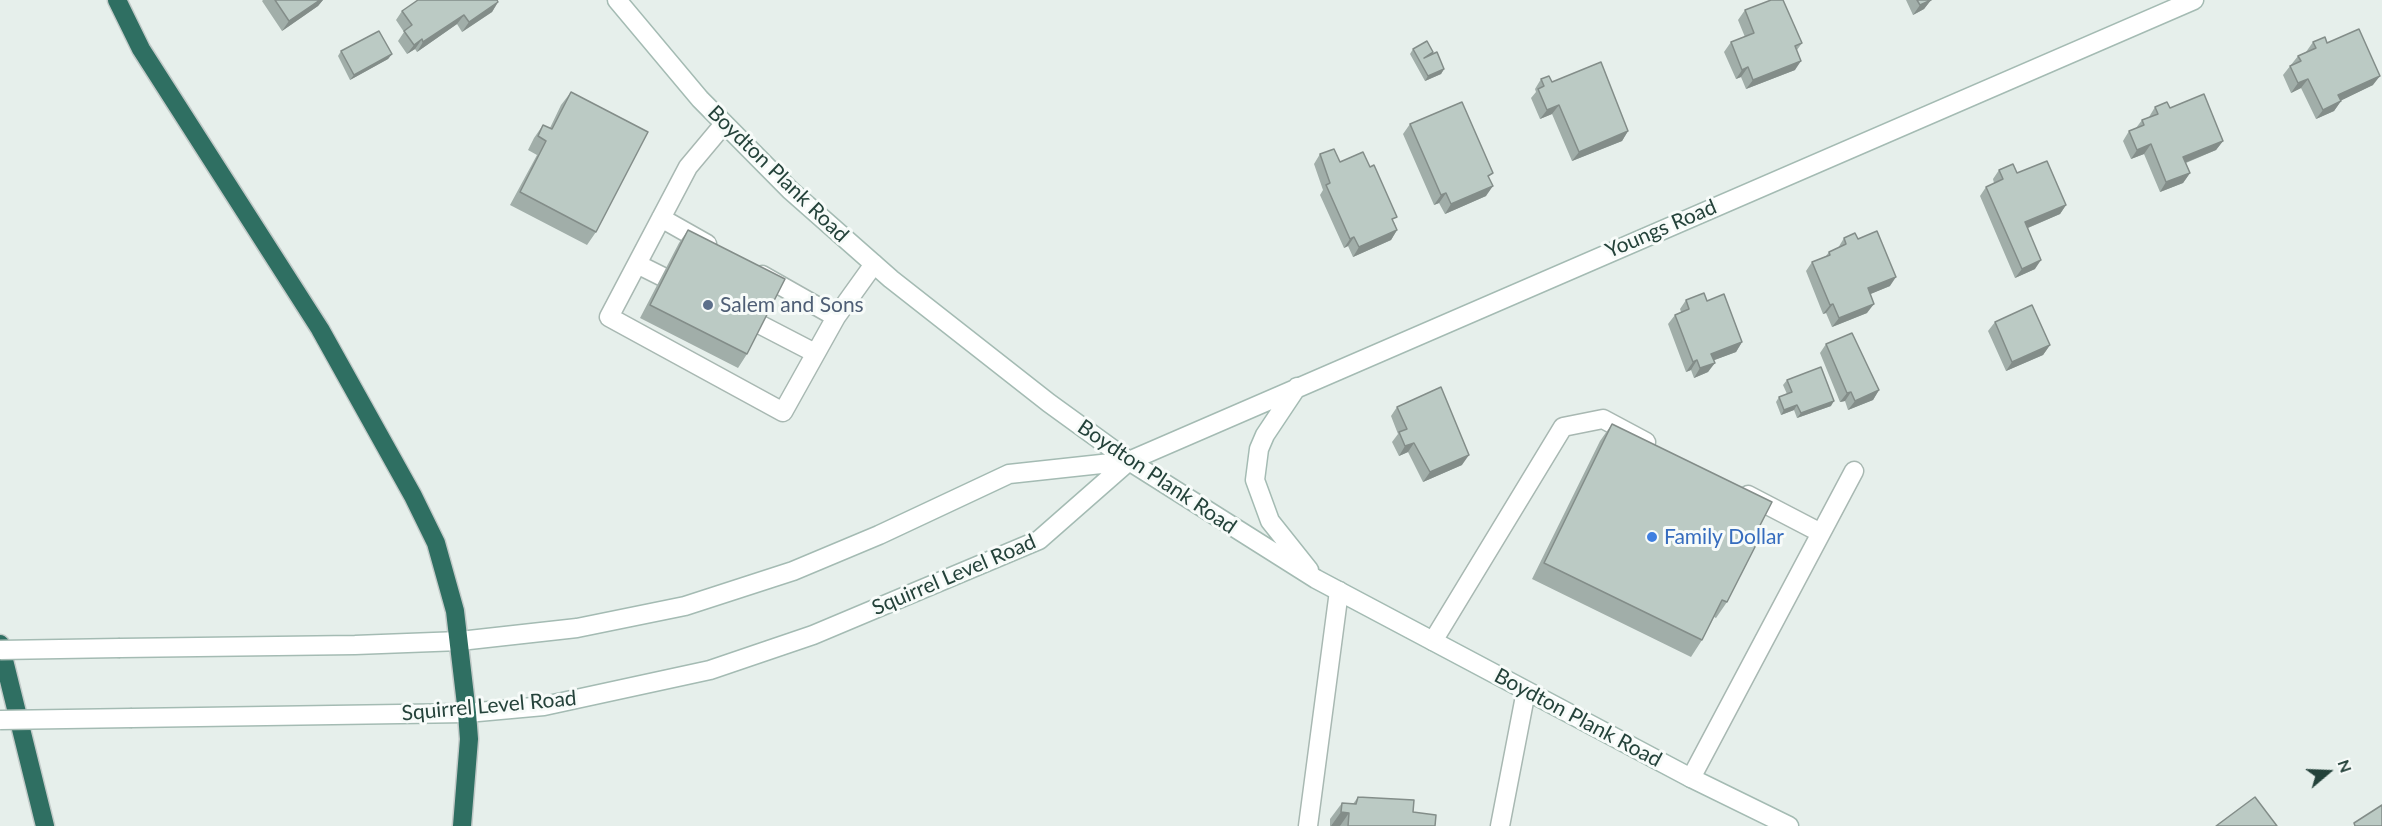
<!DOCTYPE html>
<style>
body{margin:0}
#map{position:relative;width:2382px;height:826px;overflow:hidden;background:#e6efeb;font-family:Lato,sans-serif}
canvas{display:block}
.north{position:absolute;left:2298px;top:742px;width:60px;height:60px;-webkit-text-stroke:4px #f7fbf9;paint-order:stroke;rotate:71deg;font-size:16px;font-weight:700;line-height:24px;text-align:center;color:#24423a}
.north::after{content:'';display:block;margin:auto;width:21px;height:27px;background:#24423a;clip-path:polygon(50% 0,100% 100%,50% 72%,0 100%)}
</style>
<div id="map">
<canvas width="2382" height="826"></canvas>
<div class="north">N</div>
</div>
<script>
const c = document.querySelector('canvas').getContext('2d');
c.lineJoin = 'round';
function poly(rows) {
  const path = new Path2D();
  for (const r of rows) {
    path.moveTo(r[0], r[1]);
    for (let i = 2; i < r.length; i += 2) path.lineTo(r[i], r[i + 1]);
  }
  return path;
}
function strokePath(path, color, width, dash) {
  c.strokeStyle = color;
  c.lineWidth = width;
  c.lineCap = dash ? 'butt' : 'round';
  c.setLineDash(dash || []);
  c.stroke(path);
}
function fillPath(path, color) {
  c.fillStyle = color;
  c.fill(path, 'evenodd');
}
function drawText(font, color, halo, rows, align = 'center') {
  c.font = font + ' Lato,sans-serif';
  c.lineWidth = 6;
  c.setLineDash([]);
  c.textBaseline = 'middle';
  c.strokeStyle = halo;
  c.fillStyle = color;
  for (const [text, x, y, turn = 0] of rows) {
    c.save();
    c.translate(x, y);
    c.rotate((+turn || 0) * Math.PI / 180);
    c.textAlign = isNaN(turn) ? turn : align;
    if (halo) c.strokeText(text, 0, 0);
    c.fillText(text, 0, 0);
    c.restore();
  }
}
const lane = poly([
 [724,124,688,167,609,317,783,412,836,317,874,264],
 [661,218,707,244],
 [637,264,663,277],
 [762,275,836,317],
 [759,324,815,353],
 [1748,495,1821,533],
 [1433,641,1563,427,1603,419,1646,442],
 [1691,778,1854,471],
 [1308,826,1339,591],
 [1500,826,1526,691]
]);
const secondary = poly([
 [617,0,700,99,790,190,891,279,1049,403,1129,461,1316,579,1691,778,1789,826],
 [1297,387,1265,435,1259,449,1255,480,1270,521,1309,570],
 [120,648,355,645,460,641,577,628,685,606,793,571,879,535,1009,474,1129,461,2194,0],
 [132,718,467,713,544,706,710,670,813,635,1039,540,1129,461]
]);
const highway = poly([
 [117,0,141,49,320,329,413,496,436,543,455,611,467,713,469,739,462,826],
 [0,644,45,826]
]);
const secondaryBridge = poly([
 [0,650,120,648],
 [0,720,132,718]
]);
const wall = poly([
 [263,0,323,0,318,6,282,31,262,1],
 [1906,0,1931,0,1924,9,1913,15],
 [498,2,492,12,462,32,457,24,417,52,415,49,407,54,398,41,404,32,396,20,402,11],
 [1745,10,1802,43,1797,50,1795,70,1746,89,1741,77,1736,79,1724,52,1731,42,1745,37,1738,20],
 [2313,42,2327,43,2373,85,2341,100,2341,101,2334,111,2316,119,2301,88,2291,93,2283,75,2298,56,2306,52],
 [1413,49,1431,55,1444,69,1441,74,1425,81,1410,54],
 [341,51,392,54,388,59,350,80,338,56],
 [1541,79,1552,82,1628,131,1622,141,1572,161,1552,114,1540,119,1531,98,1536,92,1535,89],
 [571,92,596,232,587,245,510,205,537,155,528,150,534,138,543,125,550,128,561,105],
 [2155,107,2170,108,2223,141,2216,150,2186,163,2190,173,2183,183,2160,192,2144,154,2131,159,2123,141,2129,131,2136,128,2142,120,2149,117],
 [1410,124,1489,179,1486,196,1445,214,1439,203,1434,205,1403,134],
 [1320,154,1340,162,1394,222,1397,230,1391,240,1353,257,1348,246,1344,248,1320,195,1323,190,1314,164],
 [1999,170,2017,173,2066,205,2060,214,2028,228,2035,269,2015,278,1980,196,1986,187,1994,183,1993,179],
 [688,230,747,354,738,368,640,318,679,243],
 [1844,238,1858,239,1890,286,1870,294,1867,313,1832,327,1826,313,1823,314,1806,271,1812,262,1826,256,1829,252,1838,248],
 [1686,300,1707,301,1742,342,1736,352,1714,360,1708,372,1694,378,1691,370,1686,372,1668,324,1675,315,1681,312,1680,309],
 [1995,322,2050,345,2043,355,2006,371,1988,331],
 [1826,344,1879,390,1873,400,1848,410,1845,401,1840,402,1820,353],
 [1787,380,1831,406,1797,418,1794,410,1781,415,1776,402,1779,397,1787,394,1783,385],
 [1397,407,1462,465,1423,482,1408,452,1399,456,1392,442,1398,434,1391,416],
 [1612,424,1753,539,1727,602,1716,618,1714,617,1702,640,1691,657,1532,579,1600,441],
 [1358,797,1413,812,1435,826,1330,826,1330,819,1342,803,1353,804]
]);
const shadedWall = poly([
 [320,0,323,0,318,6,282,31,289,21],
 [1931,0,1924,9,1913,15,1920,5],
 [498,2,492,12,462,32,469,22],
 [464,15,457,24,417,52,423,42],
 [422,39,415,49,407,54,414,45],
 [392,54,388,59,350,80,354,75],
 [1801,61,1795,70,1746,89,1753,80],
 [1748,67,1741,77,1736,79,1742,70],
 [1444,69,1441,74,1425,81,1428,76],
 [2380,76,2373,85,2332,105,2338,95],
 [2308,79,2301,88,2291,93,2298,83],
 [2341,101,2334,111,2316,119,2323,110],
 [1559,105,1552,114,1540,119,1547,110],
 [1628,131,1622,141,1572,161,1579,152],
 [2223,141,2216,150,2177,166,2183,157],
 [2151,144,2144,154,2131,159,2137,150],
 [2190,173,2183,183,2160,192,2166,182],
 [1493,186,1486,196,1445,214,1451,204],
 [1446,193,1439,203,1434,205,1441,195],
 [2066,205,2060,214,2018,232,2025,222],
 [1397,230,1391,240,1353,257,1359,247],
 [1354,237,1348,246,1344,248,1350,239],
 [2041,260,2035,269,2015,278,2022,269],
 [1896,277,1890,286,1861,298,1868,288],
 [1833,304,1826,313,1823,314,1830,305],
 [1874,304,1867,313,1832,327,1839,318],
 [1742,342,1736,352,1704,364,1711,354],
 [2050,345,2043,355,2006,371,2012,362],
 [1697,360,1691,370,1686,372,1693,362],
 [1715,363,1708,372,1694,378,1700,368],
 [1879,390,1873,400,1848,410,1855,401],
 [1851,392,1845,401,1840,402,1847,393],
 [1834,401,1831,406,1797,418,1801,413],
 [1797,405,1794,410,1781,415,1784,410],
 [1414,443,1408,452,1399,456,1405,446],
 [1469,455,1462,465,1423,482,1430,472],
 [1341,812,1349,813,1340,826,1331,826]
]);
const building = poly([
 [275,0,320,0,289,21,275,0],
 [418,0,497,0,498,2,469,22,464,15,423,42,422,39,414,45,404,31,412,25,402,11,418,0],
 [1771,0,1783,0,1802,43,1795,46,1801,61,1753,80,1748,67,1742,70,1731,42,1754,33,1745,10,1771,0],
 [1917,0,1931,0,1920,5,1917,0],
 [2359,29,2380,76,2338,95,2341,101,2323,110,2308,79,2298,83,2290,66,2301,61,2298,56,2316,48,2313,42,2325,37,2327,43,2359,29],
 [379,31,392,54,354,75,341,51,379,31],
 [1427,41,1433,52,1424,58,1437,52,1444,69,1428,76,1413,49,1427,41],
 [1601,62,1628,131,1579,152,1559,105,1547,110,1538,89,1544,86,1541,79,1549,76,1552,82,1601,62],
 [571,92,648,132,596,232,520,192,546,141,538,136,543,125,552,129,571,92],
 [2204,94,2223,141,2183,157,2190,173,2166,182,2151,144,2137,150,2129,131,2144,125,2142,120,2158,114,2155,107,2167,102,2170,108,2204,94],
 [1462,102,1493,173,1488,176,1493,186,1451,204,1446,193,1441,195,1410,124,1462,102],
 [1334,149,1340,162,1363,152,1370,167,1374,165,1397,217,1392,219,1397,230,1359,247,1354,237,1350,239,1326,185,1330,183,1320,154,1334,149],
 [2047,161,2066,205,2025,222,2041,260,2022,269,1986,187,2003,179,1999,170,2013,164,2017,173,2047,161],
 [688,230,785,279,747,354,650,305,688,230],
 [1877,231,1896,277,1868,288,1874,304,1839,318,1833,304,1830,305,1812,262,1830,255,1829,252,1846,244,1844,238,1855,233,1858,239,1877,231],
 [1704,293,1707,301,1724,294,1742,342,1711,354,1715,363,1700,368,1697,360,1693,362,1675,315,1689,309,1686,300,1704,293],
 [2032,305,2050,345,2012,362,1995,322,2032,305],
 [1852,333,1879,390,1855,401,1851,392,1847,393,1826,344,1852,333],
 [1821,367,1834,401,1801,413,1797,405,1784,410,1779,397,1792,392,1787,380,1821,367],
 [1441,387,1469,455,1430,472,1414,443,1405,446,1399,432,1407,429,1397,407,1441,387],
 [1612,424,1772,502,1753,539,1758,541,1727,602,1722,600,1702,640,1544,563,1612,424],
 [1358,797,1414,800,1413,812,1436,815,1435,826,1348,826,1349,813,1341,812,1342,803,1356,804,1358,797],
 [2255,797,2277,826,2216,826,2255,797],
 [2382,805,2382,826,2355,826,2354,823,2382,805]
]);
const markers = [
 [708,305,6,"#5c6f8a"],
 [1652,537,6,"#3f7fe0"]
];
const streetNames = [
 ["Boydton Plank Road",778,174,44],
 ["Youngs Road",1661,229,-23],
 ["Boydton Plank Road",1157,477,34],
 ["Squirrel Level Road",954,575,-23],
 ["Squirrel Level Road",489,706,-5],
 ["Boydton Plank Road",1578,718,28]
];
const serviceNames = [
 ["Salem and Sons",720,305]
];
const shopNames = [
 ["Family Dollar",1664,537]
];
strokePath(lane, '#a8b8b2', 21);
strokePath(secondary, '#a4bbb3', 21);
strokePath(highway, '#c2cac8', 21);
strokePath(lane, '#fff', 18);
strokePath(secondary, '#fff', 18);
strokePath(highway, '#2f6f62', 18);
strokePath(secondaryBridge, '#a4bbb3', 21, []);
strokePath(secondaryBridge, '#fff', 18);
fillPath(wall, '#a1aea9');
fillPath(shadedWall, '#838d89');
fillPath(building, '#bbcac4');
strokePath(building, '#838d89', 1.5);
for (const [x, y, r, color] of markers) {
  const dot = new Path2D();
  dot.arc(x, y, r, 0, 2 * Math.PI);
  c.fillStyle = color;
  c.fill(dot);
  strokePath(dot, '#f7fbf9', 2);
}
drawText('21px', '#24423a', '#f7fbf9', streetNames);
drawText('21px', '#4e5e75', '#f7fbf9', serviceNames, 'left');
drawText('21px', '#366cbe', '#f7fbf9', shopNames, 'left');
</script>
